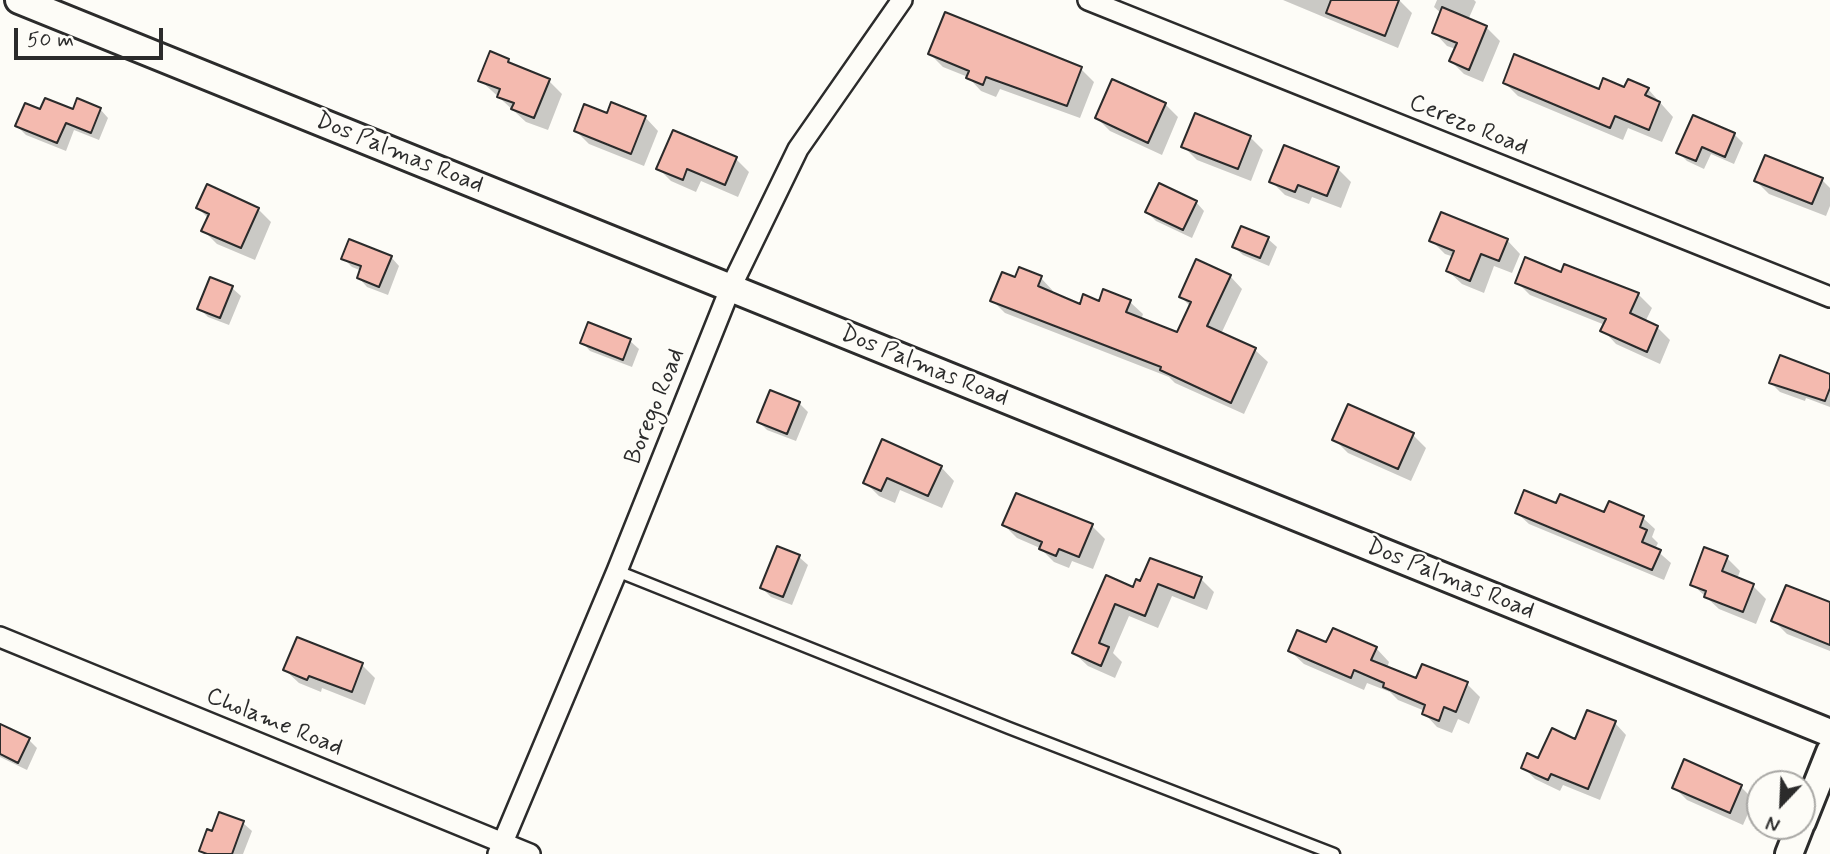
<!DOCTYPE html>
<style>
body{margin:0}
#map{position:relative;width:1830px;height:854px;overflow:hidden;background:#fdfcf7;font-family:Mynerve,sans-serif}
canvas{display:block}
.north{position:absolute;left:1746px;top:770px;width:70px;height:70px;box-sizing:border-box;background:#fdfcf7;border:2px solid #a9a8a5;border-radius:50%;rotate:203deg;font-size:19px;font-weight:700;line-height:28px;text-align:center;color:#2b2b2b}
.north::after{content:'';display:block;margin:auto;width:24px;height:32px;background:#2b2b2b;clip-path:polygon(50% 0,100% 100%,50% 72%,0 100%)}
.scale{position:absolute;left:14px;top:28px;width:149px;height:32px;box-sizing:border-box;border:4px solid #2b2b2b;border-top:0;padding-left:9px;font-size:21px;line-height:24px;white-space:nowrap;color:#2b2b2b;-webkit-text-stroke:5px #fdfcf7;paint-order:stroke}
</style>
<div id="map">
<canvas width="1830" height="854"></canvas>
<div class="north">N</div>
<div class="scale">50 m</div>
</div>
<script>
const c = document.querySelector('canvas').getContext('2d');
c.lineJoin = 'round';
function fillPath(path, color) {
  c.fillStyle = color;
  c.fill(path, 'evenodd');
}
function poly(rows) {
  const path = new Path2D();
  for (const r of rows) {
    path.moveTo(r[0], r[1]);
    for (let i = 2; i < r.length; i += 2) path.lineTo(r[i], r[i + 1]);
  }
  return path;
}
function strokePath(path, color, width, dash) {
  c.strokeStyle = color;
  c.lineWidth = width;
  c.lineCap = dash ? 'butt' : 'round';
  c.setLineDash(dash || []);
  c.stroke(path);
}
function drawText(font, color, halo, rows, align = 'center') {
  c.font = font + ' Mynerve,sans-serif';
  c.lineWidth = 5;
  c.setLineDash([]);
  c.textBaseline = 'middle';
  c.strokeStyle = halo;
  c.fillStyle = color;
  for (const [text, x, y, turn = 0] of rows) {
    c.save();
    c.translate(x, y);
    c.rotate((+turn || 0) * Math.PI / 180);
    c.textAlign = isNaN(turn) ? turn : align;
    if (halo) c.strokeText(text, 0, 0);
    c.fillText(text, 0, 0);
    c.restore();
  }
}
const shadow = poly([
 [1283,0,1399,0,1412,13,1398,48],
 [1437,0,1474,0,1476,2,1468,20,1486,27,1500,41,1483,82,1464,74,1451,61,1456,49,1447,46,1434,32,1442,14,1434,7],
 [930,54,1081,69,1094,82,1080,118,1000,89,996,97,981,91,968,77,943,67],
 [508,60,515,67,549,81,562,94,548,130,526,122,480,80],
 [1505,83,1600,91,1648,89,1673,117,1662,142,1628,128,1623,140,1518,96],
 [1165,104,1178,117,1162,155,1110,131,1097,118],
 [100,109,108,118,99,140,74,130,66,151,26,135,17,126,74,111],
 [608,115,645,117,658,131,644,166,589,144,576,131],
 [1734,134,1743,143,1734,164,1711,154,1704,169,1687,161,1678,152],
 [1250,137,1263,150,1251,181,1197,160,1183,146],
 [736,159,749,172,738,197,701,181,696,192,671,181,658,168],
 [1338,169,1351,182,1341,208,1312,197,1309,204,1285,195,1271,181],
 [1822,180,1830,188,1830,206,1826,216,1769,194,1756,181],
 [1196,202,1204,211,1192,238,1156,221,1147,212],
 [198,208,258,209,271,222,255,260,217,244,203,230,209,219],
 [1268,239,1277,247,1269,266,1243,255,1234,247],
 [1431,240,1507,240,1520,254,1512,273,1494,266,1484,293,1462,284,1448,271,1454,257,1445,254],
 [391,257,399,266,388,295,367,287,359,278,362,271,352,267,343,258],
 [1565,266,1638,294,1652,308,1645,322,1657,327,1670,340,1660,364,1616,344,1603,330,1605,325,1530,295,1517,282,1561,274],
 [1230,276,1242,289,1221,334,1255,350,1268,362,1244,414,1175,383,1169,377,1005,313,992,300,1016,279,1041,278,1053,291,1052,294,1081,306,1130,302,1143,314,1141,320,1178,335,1191,307,1181,297],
 [211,279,232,288,241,296,229,325,208,317,199,308],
 [630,341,639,349,632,367,590,351,582,342],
 [1830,376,1830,407,1806,398,1805,401,1780,392,1771,383],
 [799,403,808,412,796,441,767,430,759,422],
 [1413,435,1426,448,1411,481,1348,453,1334,439],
 [941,467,954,481,942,508,900,490,895,503,879,496,865,482],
 [1557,505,1605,514,1643,518,1655,529,1652,537,1658,543,1655,549,1671,563,1664,580,1529,524,1517,513],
 [1004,525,1092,526,1105,539,1093,569,1072,561,1069,568,1054,562,1040,548,1017,538],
 [799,557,808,565,792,605,771,597,762,588],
 [1727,558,1740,571,1737,579,1753,586,1766,599,1756,624,1719,609,1692,584],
 [1106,577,1134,589,1136,582,1201,579,1214,592,1207,610,1172,596,1158,628,1129,616,1113,653,1122,662,1115,678,1088,666,1074,653],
 [1830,604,1830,651,1787,634,1774,621],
 [1327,645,1376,648,1389,662,1387,668,1417,680,1467,684,1480,697,1469,724,1458,719,1452,733,1437,727,1424,713,1425,711,1398,700,1390,692,1367,683,1364,690,1304,664,1290,651],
 [362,665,375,678,365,705,322,688,321,692,299,683,285,670],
 [1615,723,1626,735,1600,800,1563,785,1560,791,1535,779,1523,767],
 [0,726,29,740,37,748,27,770,0,757],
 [1674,787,1741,787,1754,800,1743,825,1687,800],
 [243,823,252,831,243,854,204,854,201,850,213,834]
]);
const building = poly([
 [1331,0,1399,0,1385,36,1326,13,1331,0],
 [1442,7,1487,26,1469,70,1449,61,1457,43,1432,33,1442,7],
 [945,12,1082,67,1067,106,986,77,983,85,966,78,969,71,928,54,945,12],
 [490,51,509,59,508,62,550,79,534,118,511,109,514,103,497,97,500,89,478,81,490,51],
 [1514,54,1599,89,1603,78,1624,87,1628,79,1649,88,1645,95,1660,102,1649,130,1615,116,1610,128,1503,83,1514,54],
 [1112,79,1166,103,1148,143,1095,118,1112,79],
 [45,98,73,109,77,98,101,108,91,133,66,123,57,143,15,126,25,103,40,109,45,98],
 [611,102,646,116,631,154,574,131,584,104,607,113,611,102],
 [1195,113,1251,136,1238,169,1181,147,1195,113],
 [1693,115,1735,133,1725,157,1702,147,1696,161,1676,153,1693,115],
 [673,130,737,157,725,185,687,169,683,180,656,169,673,130],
 [1284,145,1339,167,1327,196,1298,185,1295,192,1269,182,1284,145],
 [1765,155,1823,178,1812,204,1754,181,1765,155],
 [1159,183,1197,201,1183,230,1145,212,1159,183],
 [207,184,259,208,241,248,201,231,209,214,196,208,207,184],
 [1441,212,1508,239,1499,261,1481,254,1470,281,1446,271,1454,251,1429,241,1441,212],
 [1241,226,1269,237,1260,258,1232,247,1241,226],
 [349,239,392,256,379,287,357,278,361,266,341,259,349,239],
 [1525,257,1561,272,1564,264,1639,293,1630,313,1658,326,1647,352,1600,331,1606,319,1515,283,1525,257],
 [1196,259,1231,275,1207,326,1256,348,1231,403,1160,370,1161,367,990,301,1002,272,1015,277,1019,267,1042,276,1038,286,1080,304,1083,294,1099,301,1103,289,1131,300,1126,312,1177,332,1191,302,1179,297,1196,259],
 [210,277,233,286,220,318,197,309,210,277],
 [588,322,631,339,623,360,580,343,588,322],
 [1780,355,1830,374,1830,388,1825,401,1769,383,1780,355],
 [770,390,800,402,787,434,757,422,770,390],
 [1348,404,1414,433,1398,469,1332,440,1348,404],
 [882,439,942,466,928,496,887,478,881,491,863,483,882,439],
 [1524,490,1556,503,1560,494,1604,512,1609,501,1644,516,1640,527,1647,530,1642,542,1661,550,1652,570,1515,513,1524,490],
 [1016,493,1093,524,1079,557,1059,549,1056,556,1039,549,1042,542,1002,525,1016,493],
 [777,546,800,555,783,597,760,588,777,546],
 [1704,547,1728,556,1722,571,1754,584,1743,612,1704,597,1706,591,1690,585,1704,547],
 [1150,558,1202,577,1194,598,1158,584,1145,616,1115,604,1099,643,1109,647,1101,666,1072,653,1106,575,1133,587,1136,579,1140,581,1150,558],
 [1786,585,1830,602,1830,645,1771,621,1786,585],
 [1333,628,1377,647,1371,660,1416,678,1422,664,1468,682,1456,712,1444,707,1439,721,1422,714,1425,705,1383,687,1384,683,1354,670,1351,678,1288,651,1297,630,1326,642,1333,628],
 [297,637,363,663,352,692,309,676,307,680,283,670,297,637],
 [1587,710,1616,721,1588,789,1551,774,1548,780,1521,768,1527,753,1538,758,1552,728,1575,739,1587,710],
 [0,724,30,738,18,763,0,754,0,724],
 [1684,759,1742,785,1730,813,1672,788,1684,759],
 [219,812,244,821,232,854,207,854,199,851,207,829,212,831,219,812]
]);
const lane = poly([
 [617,571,1009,728,1334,854]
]);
const street = poly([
 [1088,0,1830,297],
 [0,637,530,854],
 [498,854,617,571,730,289,798,149,902,0]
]);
const secondary = poly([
 [19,0,1830,733],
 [1802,822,1830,752],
 [1789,854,1800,826]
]);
const streetNames = [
 ["Cerezo Road",1468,126,22],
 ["Dos Palmas Road",399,154,22],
 ["Dos Palmas Road",924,367,22],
 ["Borego Road",656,407,-68],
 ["Dos Palmas Road",1450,580,22],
 ["Cholame Road",274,723,22]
];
fillPath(shadow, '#0003');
fillPath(building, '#f4baaf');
strokePath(building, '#2b2b2b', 2);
strokePath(lane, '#2b2b2b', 15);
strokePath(street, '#2b2b2b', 24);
strokePath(secondary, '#2b2b2b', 32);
strokePath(lane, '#fdfcf7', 10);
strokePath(street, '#fdfcf7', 19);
strokePath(secondary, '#fdfcf7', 26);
drawText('24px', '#2b2b2b', '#fdfcf7', streetNames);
</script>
